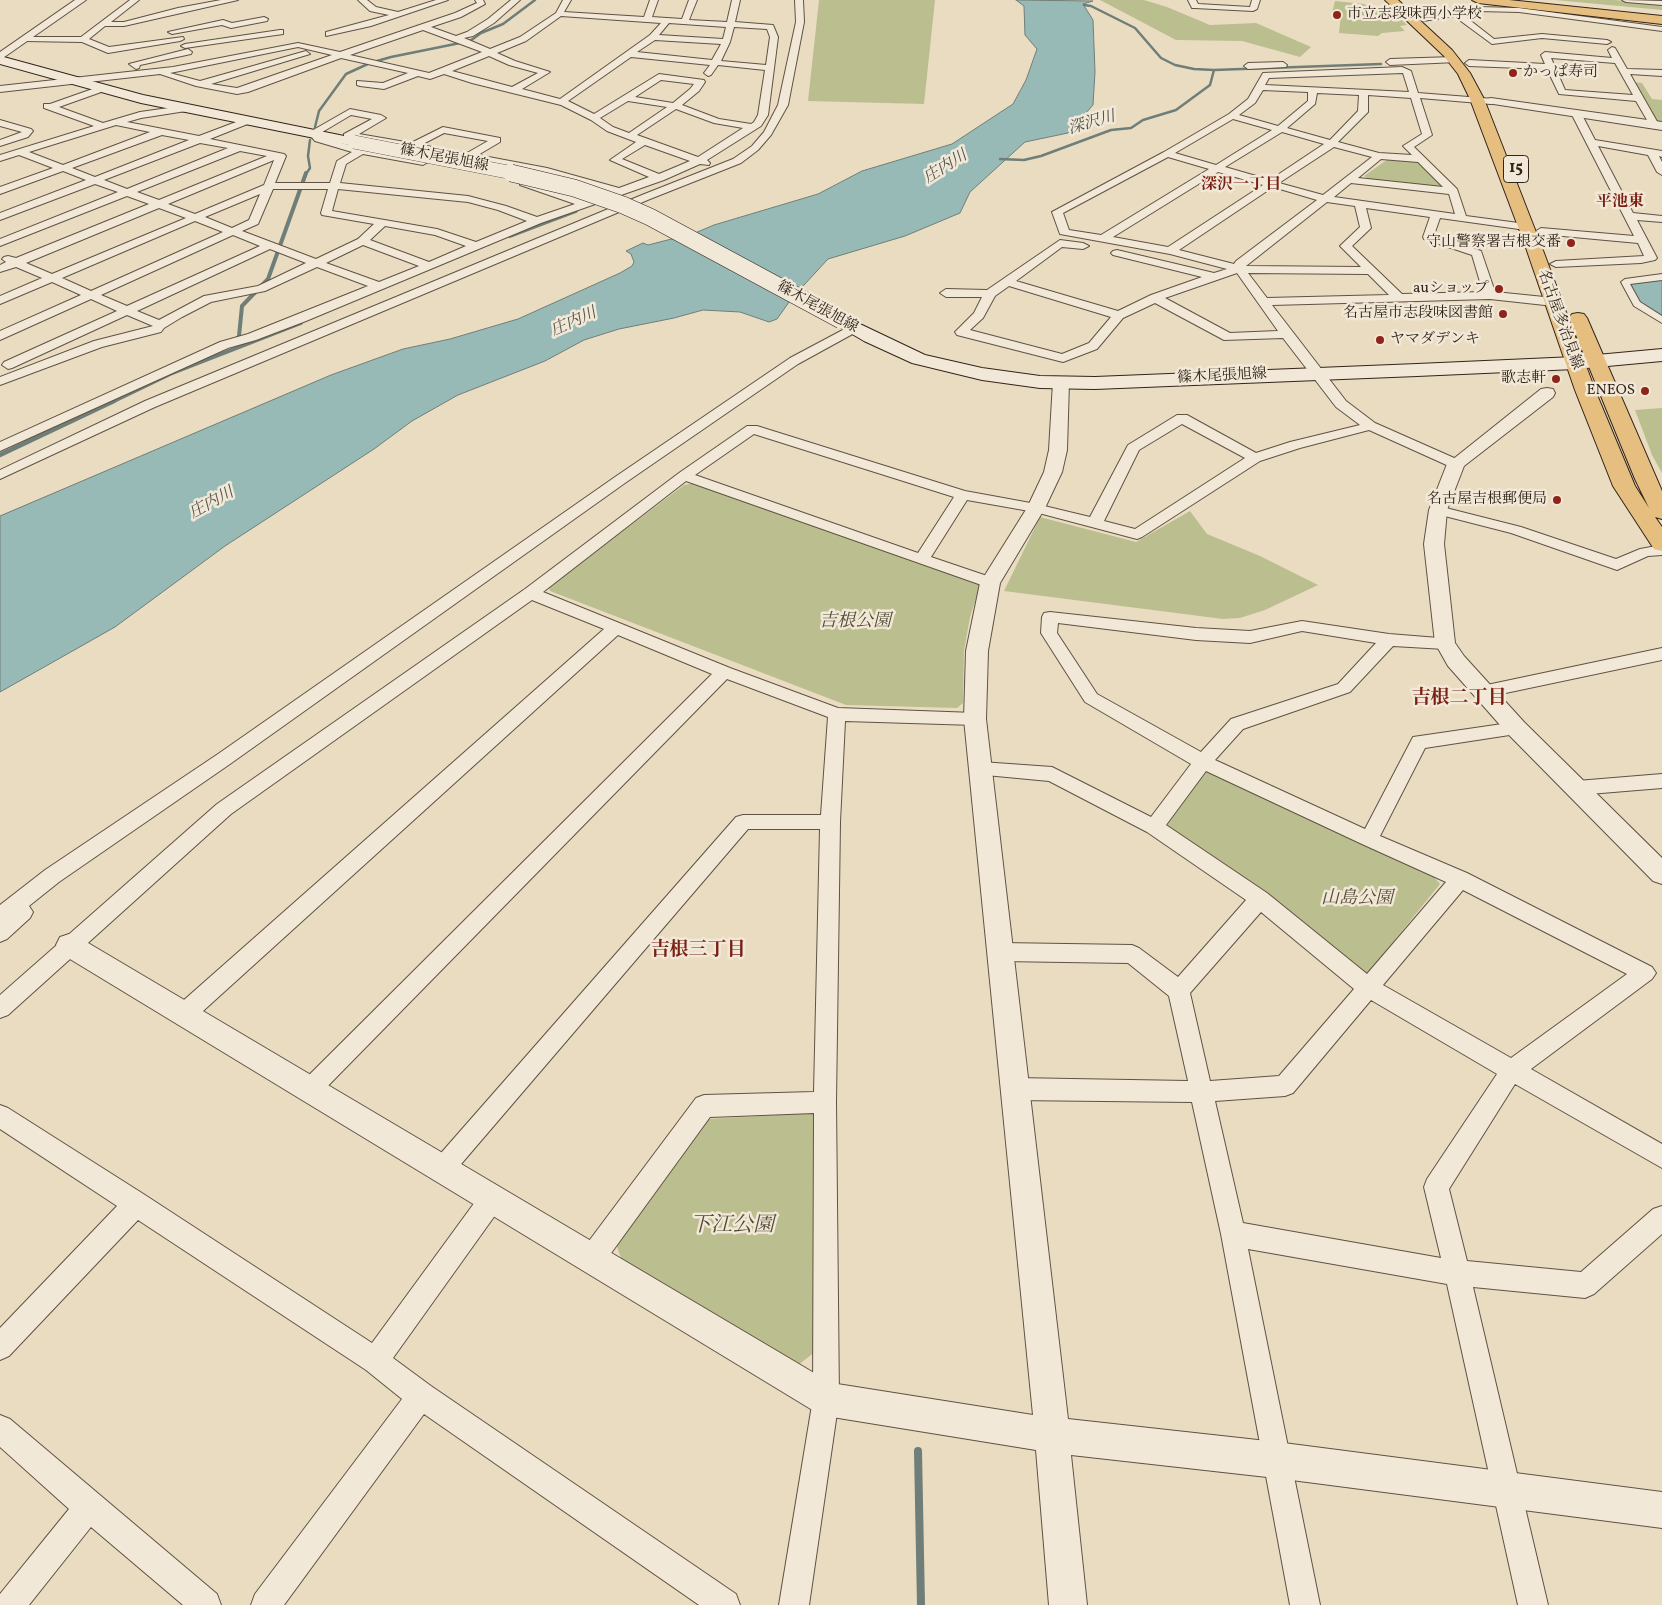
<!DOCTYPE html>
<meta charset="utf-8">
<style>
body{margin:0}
canvas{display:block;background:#eadcc1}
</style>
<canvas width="1662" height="1605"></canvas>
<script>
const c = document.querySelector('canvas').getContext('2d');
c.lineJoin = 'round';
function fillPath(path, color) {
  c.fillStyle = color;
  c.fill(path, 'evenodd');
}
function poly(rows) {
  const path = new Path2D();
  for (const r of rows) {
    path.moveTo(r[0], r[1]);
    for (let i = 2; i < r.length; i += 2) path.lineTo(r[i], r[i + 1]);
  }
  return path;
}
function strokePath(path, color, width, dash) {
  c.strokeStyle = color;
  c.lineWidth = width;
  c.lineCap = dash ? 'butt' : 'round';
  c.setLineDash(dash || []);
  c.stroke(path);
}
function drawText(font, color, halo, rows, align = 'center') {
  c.font = font + ' Vollkorn,"Noto Serif JP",serif';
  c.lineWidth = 5;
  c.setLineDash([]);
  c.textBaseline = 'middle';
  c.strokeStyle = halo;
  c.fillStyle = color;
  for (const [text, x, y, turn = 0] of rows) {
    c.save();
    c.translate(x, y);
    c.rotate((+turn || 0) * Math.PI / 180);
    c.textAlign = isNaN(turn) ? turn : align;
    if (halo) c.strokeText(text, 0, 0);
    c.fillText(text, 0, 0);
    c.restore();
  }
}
const green = poly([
 [819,0,935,0,924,104,808,101],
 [1100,0,1144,0,1167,7,1210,25,1256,23,1311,47,1300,57,1242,41,1176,40],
 [1555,0,1615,0,1662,5,1662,10],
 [1335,1,1364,4,1373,9,1389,8,1407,25,1400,26,1405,31,1382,33,1378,36,1339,33,1341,14,1332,13],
 [1634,82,1642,83,1652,99,1662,100,1662,123,1657,122],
 [1388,159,1417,162,1445,186,1440,188,1369,179,1364,176],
 [1662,408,1662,473,1652,455,1635,410],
 [694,483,977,581,980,586,970,617,964,651,963,703,957,708,846,705,550,591,549,587,684,485],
 [1190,511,1207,534,1260,556,1318,585,1265,610,1240,618,1223,619,1004,591,1040,517,1136,542],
 [1213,772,1433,876,1440,884,1369,972,1361,973,1162,823,1205,773],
 [814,1113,817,1126,816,1351,797,1366,622,1261,615,1241,707,1119]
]);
const water = poly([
 [1016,0,1093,1,1083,4,1093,20,1095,72,1093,105,1068,133,1025,142,970,192,960,213,905,236,828,259,792,298,777,319,769,322,740,312,703,310,674,318,619,329,584,340,545,361,458,395,412,421,374,449,225,546,115,627,0,692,0,516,331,375,403,349,450,339,518,319,620,273,632,266,634,262,631,254,626,251,643,243,648,245,695,233,714,225,818,194,862,171,952,144,1013,104,1026,80,1037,49,1025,35,1024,6,1016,0],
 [1662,277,1662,320,1637,304,1625,282,1662,277]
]);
const streamFar3 = poly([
 [1084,5,1091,6,1135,28,1161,58,1175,65,1194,69,1214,70],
 [315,127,319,111,346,74,370,63,391,57,470,41,481,33,503,24,535,0],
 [1000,159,1024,160,1041,156,1111,130,1131,128,1143,120,1176,110,1210,85,1214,70,1381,64],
 [306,174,310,168,308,156,310,140]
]);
const streamFar2 = poly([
 [510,236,576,211],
 [235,342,239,336,242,306,268,279,306,173],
 [112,402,170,374,301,323]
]);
const streamFar1 = poly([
 [0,455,114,401]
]);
const stream = poly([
 [918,1451,921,1605]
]);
const pedestrian = poly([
 [1662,274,1662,280,1630,284,1640,302,1662,316,1662,323,1634,306,1621,282,1625,279,1662,274]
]);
const minor = poly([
 [130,0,139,0,111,22,124,22,178,8,221,0,238,0,124,26,105,26,89,39,109,47,183,37,184,39,180,41,108,53,82,42,25,41,21,39,25,37,81,37,130,0],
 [358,0,367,0,376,7,398,12,436,0,448,0,371,26,326,36,326,32,389,15,370,11,358,0],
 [475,0,483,0,485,4,461,17,431,27,456,36,467,32,488,19,511,0,520,0,494,23,473,36,464,38,490,49,520,37,556,13,563,0,571,0,564,12,644,17,650,0,658,0,652,17,682,19,689,0,697,0,689,20,727,22,732,0,740,0,735,22,773,25,778,37,768,115,761,126,707,160,710,163,709,165,700,164,664,180,541,223,306,321,256,340,228,348,0,451,0,442,220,342,248,334,368,286,317,267,265,291,211,302,182,317,164,328,161,332,102,347,0,385,0,377,94,341,153,326,127,315,12,368,8,369,2,365,4,362,117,311,91,299,0,340,0,331,81,295,52,282,0,304,0,296,42,278,16,267,0,272,0,265,6,262,2,259,4,257,8,256,16,258,149,204,127,196,0,246,0,239,118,192,95,184,0,220,0,213,86,180,63,171,0,194,0,187,53,168,19,155,0,161,0,155,94,126,44,108,44,104,50,104,101,86,105,89,104,91,59,107,103,123,140,112,183,106,188,109,186,111,141,118,127,122,199,136,244,119,250,119,250,123,210,139,284,154,286,156,275,183,330,183,337,161,352,152,315,141,308,133,350,109,381,115,386,118,359,134,411,143,443,127,500,138,500,142,478,155,547,168,619,188,649,177,610,160,636,142,607,131,591,120,561,105,472,83,444,74,430,79,418,76,384,89,360,86,357,85,357,81,383,83,408,73,341,58,248,92,237,94,196,86,160,74,0,92,0,86,173,67,298,43,340,52,455,13,477,3,475,0],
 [561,16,661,23,650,35,560,99,522,89,550,72,515,61,497,53,526,41,561,16],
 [669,23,726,27,723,39,659,35,669,23],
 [734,27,767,29,770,37,766,65,721,61,730,42,734,27],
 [423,30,482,52,429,73,350,55,423,30],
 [655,40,721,44,712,60,637,52,655,40],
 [298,47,332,55,237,88,211,84,310,54,306,51,200,81,170,73,298,47],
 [489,56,509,65,538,73,512,87,452,71,489,56],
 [631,57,710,65,704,73,708,76,711,75,718,65,765,70,758,115,754,122,751,124,719,119,682,105,699,91,705,82,704,80,659,74,594,114,568,101,631,57],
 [661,80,694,84,690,89,673,103,635,97,661,80],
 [628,101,667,107,629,133,613,127,600,118,628,101],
 [676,109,714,123,743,128,698,157,637,135,676,109],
 [351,115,372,119,344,134,344,138,546,174,609,192,585,200,528,181,520,181,520,185,575,204,537,217,506,206,468,196,340,183,346,164,363,154,423,165,428,162,423,159,345,144,321,137,319,134,351,115],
 [116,125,150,132,63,165,29,152,116,125],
 [444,133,488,141,467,153,421,145,444,133],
 [162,135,189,140,95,177,72,168,162,135],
 [200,143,228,148,127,189,104,180,200,143],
 [645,145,690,161,659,174,622,159,645,145],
 [240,151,267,156,159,200,137,192,240,151],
 [274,160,264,185,195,214,168,204,274,160],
 [273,189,328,189,321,213,322,215,374,224,358,239,316,259,242,231,258,224,273,189],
 [338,189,468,202,498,210,527,221,476,242,437,229,332,211,338,189],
 [260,194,249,220,232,228,205,217,260,194],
 [159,208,186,218,52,274,26,263,159,208],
 [195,221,223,232,91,291,62,278,195,221],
 [385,226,435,235,466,246,429,262,370,240,385,226],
 [233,235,260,246,127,306,101,295,233,235],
 [363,245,419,266,379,282,326,263,363,245],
 [270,249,306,263,258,286,204,296,159,320,137,311,270,249],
 [795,0,803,0,804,22,788,105,771,135,758,150,741,163,650,199,155,407,0,479,0,470,145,401,642,195,733,159,752,146,764,132,778,105,796,22,795,0],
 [1188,0,1196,0,1198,4,1250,7,1252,0,1260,0,1257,9,1253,11,1195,8,1192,8,1188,0],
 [1622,0,1662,1,1662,5,1626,2,1622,0],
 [1478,7,1519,8,1662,27,1662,31,1519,12,1478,11,1462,14,1494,39,1542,34,1607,40,1611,42,1607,44,1542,38,1492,44,1454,16,1423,21,1419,19,1423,17,1478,7],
 [264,17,268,19,267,21,231,28,222,25,172,34,168,32,223,20,232,23,264,17],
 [280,30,283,30,283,34,185,48,181,46,185,44,280,30],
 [1612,47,1615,48,1627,69,1662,70,1662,76,1630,74,1659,125,1657,127,1651,127,1636,101,1559,94,1547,69,1469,66,1465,63,1469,60,1545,64,1541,55,1545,52,1612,58,1608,50,1612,47],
 [1551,58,1615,63,1633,95,1565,90,1551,58],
 [188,49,192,52,191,54,140,65,139,68,136,69,129,64,188,49],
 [1454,57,1457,58,1457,62,1390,65,1386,62,1390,59,1454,57],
 [1283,62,1287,65,1286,67,1248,69,1244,66,1248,63,1283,62],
 [1402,67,1411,71,1418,93,1494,99,1494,103,1491,104,1420,98,1432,135,1414,147,1457,189,1466,216,1526,224,1531,227,1526,230,1440,218,1434,235,1481,251,1495,292,1554,298,1560,302,1554,306,1490,299,1272,305,1346,401,1375,423,1461,461,1463,464,1461,467,1451,467,1369,430,1300,448,1260,461,1142,537,1137,539,1035,512,967,500,931,557,996,579,998,583,996,587,990,588,686,481,543,592,730,668,838,708,975,713,981,715,984,719,981,723,975,725,845,721,840,822,836,1102,839,1399,809,1605,779,1605,813,1399,814,1113,710,1117,601,1267,592,1271,583,1267,579,1258,583,1249,696,1098,704,1095,814,1092,820,829,748,829,450,1177,442,1181,434,1177,430,1169,434,1161,736,817,743,815,821,815,828,717,727,679,318,1096,310,1100,302,1096,299,1089,302,1082,712,674,618,635,192,1021,184,1024,176,1021,173,1014,176,1007,604,629,532,600,231,814,8,1015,0,1018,0,995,217,804,525,589,679,473,747,426,757,426,965,491,1036,504,1090,517,1128,445,1177,415,1187,415,1256,453,1290,442,1360,425,1336,407,1283,338,1224,340,1155,303,1123,318,1097,349,1063,362,957,335,955,332,974,313,982,297,946,297,940,293,946,289,987,290,1060,240,1083,243,1089,246,1083,249,1062,247,1016,281,1118,311,1151,295,1202,277,1113,255,1111,253,1113,251,1117,250,1214,273,1227,269,1170,254,1060,234,1052,212,1164,152,1229,114,1248,99,1263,73,1402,67],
 [1403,73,1409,92,1265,85,1269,78,1403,73],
 [1263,90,1308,92,1308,101,1278,126,1239,115,1255,103,1263,90],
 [1317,93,1359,95,1358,111,1330,140,1287,128,1315,104,1317,93],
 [1368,95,1411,98,1422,134,1403,146,1412,155,1379,153,1338,142,1368,112,1368,95],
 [1233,119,1272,130,1216,165,1175,153,1233,119],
 [1282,132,1324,144,1270,180,1225,167,1282,132],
 [1334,147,1372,157,1323,195,1279,183,1334,147],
 [1168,157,1209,169,1101,235,1069,230,1063,213,1168,157],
 [1381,159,1418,162,1443,187,1358,178,1381,159],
 [1218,172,1263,185,1168,247,1113,237,1218,172],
 [1351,183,1449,194,1455,214,1334,197,1351,183],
 [1273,187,1317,200,1236,261,1234,264,1179,250,1273,187],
 [1327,202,1355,206,1360,227,1340,246,1361,267,1246,266,1327,202],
 [1366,208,1430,217,1423,237,1424,239,1472,255,1483,292,1402,294,1352,246,1371,228,1366,208],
 [1237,273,1278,331,1230,333,1165,298,1237,273],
 [1248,273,1368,274,1389,295,1267,298,1248,273],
 [1009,286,1111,317,1089,343,1062,354,970,330,983,318,995,296,1009,286],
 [1182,424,1245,458,1135,529,1104,521,1139,450,1182,424],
 [754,434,954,497,918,553,695,475,754,434],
 [1576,110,1581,113,1595,140,1662,151,1662,157,1659,156,1662,162,1662,175,1657,172,1648,155,1598,146,1633,213,1662,216,1662,222,1637,220,1657,258,1655,260,1641,263,1556,267,1550,264,1556,261,1644,256,1638,243,1541,234,1536,231,1541,228,1634,236,1571,113,1576,110],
 [0,120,31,129,33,131,28,137,0,146,0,140,22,132,0,126,0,120],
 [854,324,858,325,860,328,858,331,798,364,625,483,230,764,59,882,29,906,33,912,30,918,7,939,0,942,0,905,45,870,218,754,615,477,790,358,854,324],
 [1438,506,1521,527,1616,559,1640,549,1662,545,1662,555,1648,556,1617,570,1511,533,1433,513,1431,510,1433,507,1438,506],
 [1050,612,1196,628,1250,631,1302,621,1389,634,1451,639,1453,643,1451,647,1445,649,1393,646,1350,692,1243,729,1215,760,1365,829,1413,737,1516,722,1522,723,1525,728,1522,733,1516,734,1425,748,1380,836,1467,873,1652,967,1656,973,1652,979,1531,1069,1662,1144,1662,1168,1515,1084,1449,1189,1467,1261,1581,1272,1653,1209,1662,1206,1662,1234,1594,1294,1585,1298,1473,1287,1548,1605,1518,1605,1447,1284,1248,1249,1320,1605,1290,1605,1221,1234,1192,1102,1014,1100,1006,1096,1003,1089,1006,1082,1014,1078,1188,1081,1169,996,1128,963,1001,961,994,958,991,952,994,946,1001,943,1132,945,1139,948,1178,977,1246,900,1147,832,1049,781,975,774,972,769,975,764,981,762,1052,767,1151,817,1191,764,1085,702,1041,633,1042,617,1044,613,1050,612],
 [1058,623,1196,640,1250,643,1302,631,1376,643,1338,684,1231,719,1201,752,1097,694,1057,633,1058,623],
 [1206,771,1362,844,1446,882,1367,974,1267,893,1166,825,1206,771],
 [1463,890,1627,974,1511,1058,1383,985,1463,890],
 [1261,912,1354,989,1279,1076,1210,1081,1190,993,1261,912],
 [1371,1000,1497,1074,1427,1179,1424,1187,1441,1258,1243,1223,1215,1101,1285,1096,1293,1093,1371,1000],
 [1662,648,1662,660,1482,698,1476,696,1473,692,1476,688,1482,686,1662,648],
 [1662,774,1662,788,1577,795,1570,793,1568,788,1570,783,1577,781,1662,774],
 [0,1105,8,1108,145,1195,372,1343,483,1191,492,1187,501,1191,504,1199,501,1207,393,1358,431,1386,736,1594,740,1605,699,1605,424,1414,284,1605,251,1605,255,1594,402,1399,366,1370,138,1220,9,1356,0,1360,0,1328,117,1206,0,1129,0,1105],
 [0,1415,10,1419,217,1594,221,1605,183,1605,91,1527,29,1605,0,1605,0,1594,69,1509,0,1447,0,1415]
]);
const tertiary = poly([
 [75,0,86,0,0,60,0,52,75,0],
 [1491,98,1662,122,1662,130,1487,103,1485,101,1487,99,1491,98],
 [1061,377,1067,379,1069,382,1067,450,1062,472,1045,508,1000,583,988,651,986,719,1068,1419,1276,1442,1662,1492,1662,1528,1276,1478,1071,1455,1087,1605,1049,1605,1036,1450,826,1416,814,1411,60,953,56,945,60,937,69,934,78,937,831,1383,1033,1415,964,719,966,651,980,583,1027,508,1044,472,1049,450,1053,382,1055,379,1061,377],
 [1547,388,1553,389,1555,393,1553,397,1464,466,1447,510,1444,544,1455,643,1464,656,1524,722,1662,858,1662,884,1653,881,1508,734,1448,666,1435,643,1424,544,1429,510,1447,464,1541,389,1547,388]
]);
const secondary = poly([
 [0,56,143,95,354,138,359,139,361,142,359,145,354,146,141,103,0,64,0,56],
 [841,315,925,355,982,368,1040,376,1095,377,1417,364,1575,357,1662,349,1662,361,1575,369,1417,376,1095,389,1040,388,982,380,912,363,864,341,835,324,832,320,835,316,841,315]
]);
const primary = poly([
 [1385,0,1398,0,1452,50,1470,73,1484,99,1541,245,1595,390,1635,486,1649,508,1635,479,1569,318,1572,314,1578,313,1584,314,1587,318,1662,491,1662,519,1655,517,1662,527,1662,551,1654,549,1613,486,1575,390,1525,245,1470,99,1458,74,1444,56,1385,0]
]);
const motorway = poly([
 [1472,0,1509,0,1662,16,1662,24,1478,3,1472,0]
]);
const secondaryBridgeFar1 = poly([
 [354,142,518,174]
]);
const secondaryBridge = poly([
 [511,173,574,188,623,205,650,217,841,320]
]);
const markers = [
 [1337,15,5,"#8f2418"],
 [1513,73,5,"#8f2418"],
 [1571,243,5,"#8f2418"],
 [1499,289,5,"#8f2418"],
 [1503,314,5,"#8f2418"],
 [1380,340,5,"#8f2418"],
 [1556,379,5,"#8f2418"],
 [1645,391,5,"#8f2418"],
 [1557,500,5,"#8f2418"]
];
const farPoinames = [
 ["市立志段味西小学校",1347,15,"left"],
 ["かっぱ寿司",1523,73,"left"],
 ["守山警察署吉根交番",1561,243],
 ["auショップ",1489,289],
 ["名古屋市志段味図書館",1493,314],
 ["ヤマダデンキ",1390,340,"left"],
 ["歌志軒",1546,379],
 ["ENEOS",1635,391],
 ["名古屋吉根郵便局",1547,500]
];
const farStreetnames = [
 ["篠木尾張旭線",444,159,11],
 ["篠木尾張旭線",817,308,29],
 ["名古屋多治見線",1559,320,70],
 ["篠木尾張旭線",1222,377,-3]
];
const farWaternames = [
 ["深沢川",1092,124,-16],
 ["庄内川",946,168,-32],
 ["庄内川",574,323,-24],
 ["庄内川",212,504,-29]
];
const shields = [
 [1516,169,25]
];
const shieldNames = [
 ["15",1516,169]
];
const farNeighbourhoodnames = [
 ["深沢一丁目",1241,186]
];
const farQuarternames = [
 ["平池東",1620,203]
];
const parkNames = [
 ["吉根公園",855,623],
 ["山島公園",1357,900]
];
const neighbourhoodNames = [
 ["吉根二丁目",1459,700],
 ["吉根三丁目",698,952]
];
const nearParknames = [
 ["下江公園",732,1227]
];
fillPath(green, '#bbbf90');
fillPath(water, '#98bab7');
strokePath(water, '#6f7e78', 1);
strokePath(streamFar3, '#6f7e78', 2.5);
strokePath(streamFar2, '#6f7e78', 4);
strokePath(streamFar1, '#6f7e78', 4.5);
strokePath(stream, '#6f7e78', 8);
strokePath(pedestrian, '#605244', 2);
strokePath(minor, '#605244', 2);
strokePath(tertiary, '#605244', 2);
strokePath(secondary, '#32241a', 2);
strokePath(primary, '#32241a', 2);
strokePath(motorway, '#32241a', 2);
fillPath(pedestrian, '#f1e8d7');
fillPath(minor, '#f1e8d7');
fillPath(tertiary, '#f1e8d7');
fillPath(secondary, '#f1e8d7');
fillPath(primary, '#e5be80');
fillPath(motorway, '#e5be80');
strokePath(secondaryBridgeFar1, '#32241a', 14, []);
strokePath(secondaryBridge, '#32241a', 18, []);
strokePath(secondaryBridgeFar1, '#f1e8d7', 13);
strokePath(secondaryBridge, '#f1e8d7', 17);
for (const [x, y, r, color] of markers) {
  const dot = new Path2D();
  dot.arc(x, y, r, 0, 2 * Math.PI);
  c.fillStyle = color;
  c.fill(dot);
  strokePath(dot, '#f1e8d7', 2);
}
drawText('15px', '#32241a', '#f1e8d7', farPoinames, 'right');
drawText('15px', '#32241a', '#f1e8d7', farStreetnames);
drawText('italic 16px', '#515149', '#f1e8d7', farWaternames);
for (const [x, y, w] of shields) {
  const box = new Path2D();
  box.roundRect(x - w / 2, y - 13.5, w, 27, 4);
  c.fillStyle = '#f1e8d7';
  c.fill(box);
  strokePath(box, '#32241a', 1);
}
drawText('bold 16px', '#32241a', null, shieldNames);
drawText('bold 16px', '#7a1f14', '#f1e8d7', farNeighbourhoodnames);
drawText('bold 16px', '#7a1f14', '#f1e8d7', farQuarternames);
drawText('italic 18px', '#544b38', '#f1e8d7', parkNames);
drawText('bold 19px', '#7a1f14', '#f1e8d7', neighbourhoodNames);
drawText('italic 21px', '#544b38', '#f1e8d7', nearParknames);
</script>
